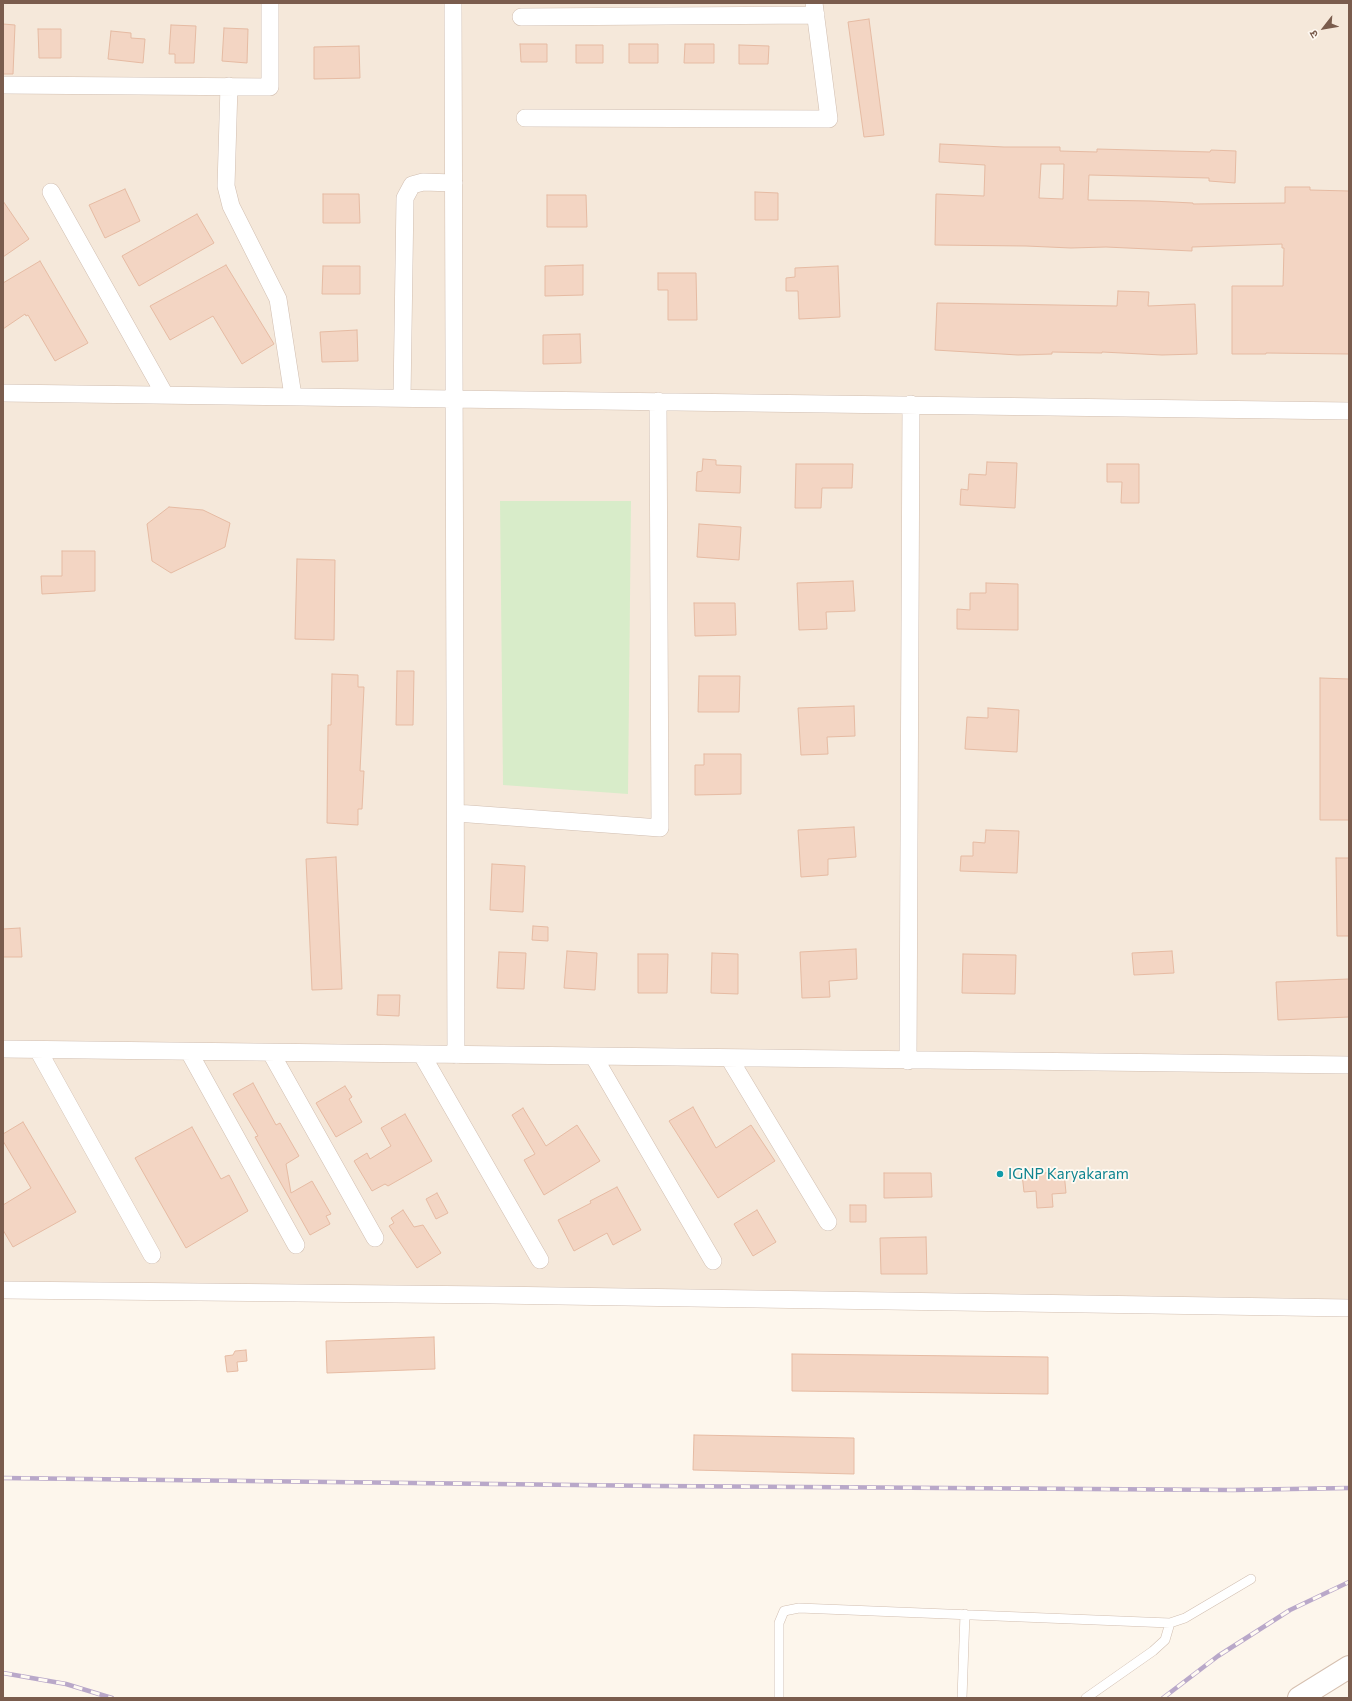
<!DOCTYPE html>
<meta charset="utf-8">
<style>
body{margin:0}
#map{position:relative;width:1352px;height:1701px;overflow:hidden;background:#fdf6ec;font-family:Commissioner,"Noto Sans Devanagari",sans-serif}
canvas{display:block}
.frame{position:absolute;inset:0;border:4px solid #7a5c4d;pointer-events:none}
.north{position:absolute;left:1304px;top:8px;width:40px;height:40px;-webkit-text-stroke:3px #fffaf3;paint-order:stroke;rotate:239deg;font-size:11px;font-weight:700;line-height:16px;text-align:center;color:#7a5c4d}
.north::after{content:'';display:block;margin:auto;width:14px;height:18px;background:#7a5c4d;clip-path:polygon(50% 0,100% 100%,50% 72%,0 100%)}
</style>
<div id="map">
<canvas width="1352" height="1701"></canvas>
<div class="frame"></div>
<div class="north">उ</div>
</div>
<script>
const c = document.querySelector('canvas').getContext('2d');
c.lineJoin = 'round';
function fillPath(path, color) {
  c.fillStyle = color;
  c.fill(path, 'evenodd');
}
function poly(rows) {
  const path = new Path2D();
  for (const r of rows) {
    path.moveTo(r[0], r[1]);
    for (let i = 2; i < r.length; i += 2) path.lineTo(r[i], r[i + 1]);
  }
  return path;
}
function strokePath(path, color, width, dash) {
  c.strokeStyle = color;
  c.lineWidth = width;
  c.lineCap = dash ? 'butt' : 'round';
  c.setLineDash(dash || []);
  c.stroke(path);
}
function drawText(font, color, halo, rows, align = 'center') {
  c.font = font + ' Commissioner,sans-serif';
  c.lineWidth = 3.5;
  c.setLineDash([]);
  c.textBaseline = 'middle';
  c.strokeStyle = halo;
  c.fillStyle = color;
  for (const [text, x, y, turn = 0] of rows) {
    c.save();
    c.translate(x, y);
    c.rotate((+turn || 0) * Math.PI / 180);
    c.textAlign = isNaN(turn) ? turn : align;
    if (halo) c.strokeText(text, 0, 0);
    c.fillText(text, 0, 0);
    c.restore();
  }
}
const residential = poly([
 [3,3,1349,3,1349,1301,3,1284]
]);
const green = poly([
 [500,501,631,501,628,794,503,785]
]);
const building = poly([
 [869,19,884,135,864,137,848,22,869,19],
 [3,24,15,25,13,74,3,74,3,24],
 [171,25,196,26,194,63,175,63,175,54,169,54,171,25],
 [224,28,248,29,247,63,222,61,224,28],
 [38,29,61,29,61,58,39,58,38,29],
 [111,31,131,33,131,38,145,39,143,63,108,59,111,31],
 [520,44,547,44,547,62,521,62,520,44],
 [629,44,658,44,658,63,629,63,629,44],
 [685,44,714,44,714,63,684,63,685,44],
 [576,45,603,45,603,63,576,63,576,45],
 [739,45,769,46,768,64,739,64,739,45],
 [359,46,360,78,314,79,314,47,359,46],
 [940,144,1004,147,1060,147,1060,151,1097,152,1097,149,1210,152,1211,150,1236,151,1235,183,1209,181,1209,178,1089,175,1088,200,1151,201,1193,203,1193,204,1285,203,1285,187,1310,187,1310,190,1349,191,1349,354,1266,353,1266,354,1232,354,1232,286,1283,286,1284,248,1282,248,1282,244,1192,247,1192,251,1106,247,1071,248,1026,246,935,245,936,194,984,196,985,165,939,162,940,144],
 [1041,164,1064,164,1063,199,1039,198,1041,164],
 [125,189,140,221,105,238,89,205,125,189],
 [755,192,778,193,778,220,755,220,755,192],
 [323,194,359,194,360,223,323,223,323,194],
 [547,195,586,195,587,227,547,227,547,195],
 [3,201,29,239,3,257,3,201],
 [197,214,214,243,139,286,122,256,197,214],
 [40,261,88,343,55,361,28,315,26,316,25,314,3,329,3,283,40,261],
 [226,265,274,344,242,364,213,316,170,340,150,306,226,265],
 [583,265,583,295,545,296,545,266,583,265],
 [323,266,360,266,360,294,322,294,323,266],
 [838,266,840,317,799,319,798,291,786,291,786,278,795,277,795,268,838,266],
 [658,273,696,273,697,320,668,320,668,290,658,290,658,273],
 [1118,291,1149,292,1148,306,1195,304,1197,354,1162,355,1102,352,1102,353,1052,352,1052,354,1018,355,935,350,937,303,1117,306,1118,291],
 [357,330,358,361,322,362,320,332,357,330],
 [580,334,581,363,543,364,543,335,580,334],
 [703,459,716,460,716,465,741,466,740,493,696,491,697,472,702,471,703,459],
 [987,462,1017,463,1015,508,960,505,961,489,968,490,969,474,986,475,987,462],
 [796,464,853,464,852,488,822,488,821,508,795,508,796,464],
 [1107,464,1139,464,1139,503,1121,503,1122,482,1107,482,1107,464],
 [169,507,203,510,230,523,225,547,171,573,152,561,147,524,169,507],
 [699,524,741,527,739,560,697,557,699,524],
 [62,551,95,551,95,591,42,594,41,576,62,576,62,551],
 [297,559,335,560,334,640,295,639,297,559],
 [853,581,855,611,826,612,827,629,799,630,797,583,853,581],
 [986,583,1018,584,1018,630,957,629,957,609,970,610,970,593,986,593,986,583],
 [694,603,735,603,736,635,695,636,694,603],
 [397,671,414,671,413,725,396,725,397,671],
 [332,674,358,675,358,687,364,687,360,771,364,771,362,809,358,809,358,825,327,823,328,725,331,725,332,674],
 [699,676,740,676,739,712,698,712,699,676],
 [1320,678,1349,679,1349,820,1320,820,1320,678],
 [854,706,855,736,827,737,828,754,801,755,798,708,854,706],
 [988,708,1019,710,1017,752,965,749,967,717,988,718,988,708],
 [704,754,741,754,741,794,695,795,695,765,704,765,704,754],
 [854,827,856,857,828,859,828,875,801,877,798,830,854,827],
 [986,830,1019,831,1017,873,960,871,961,856,973,856,973,842,985,843,986,830],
 [336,857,342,989,312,990,306,859,336,857],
 [1336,858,1349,858,1349,936,1337,936,1336,858],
 [492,864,525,866,523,912,490,910,492,864],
 [533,926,548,927,548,941,532,940,533,926],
 [20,928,22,957,3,957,3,929,20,928],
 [856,949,857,979,829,981,830,997,802,998,800,952,856,949],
 [567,951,597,953,595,990,564,988,567,951],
 [1172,951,1174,973,1134,975,1132,953,1172,951],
 [499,952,526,953,524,989,497,988,499,952],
 [712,953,738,954,738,994,711,993,712,953],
 [638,954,668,954,667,993,638,993,638,954],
 [963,954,1016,955,1015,994,962,993,963,954],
 [1349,979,1349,1017,1278,1020,1276,982,1349,979],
 [378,995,400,995,399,1016,377,1015,378,995],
 [253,1083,276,1125,280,1123,299,1156,286,1164,291,1193,312,1181,331,1214,326,1216,330,1224,310,1235,255,1137,258,1136,233,1094,253,1083],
 [345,1086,352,1097,349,1099,362,1122,336,1137,316,1103,345,1086],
 [693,1107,716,1148,751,1125,775,1161,718,1198,669,1121,693,1107],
 [523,1108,546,1146,577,1125,600,1161,544,1195,524,1160,535,1154,512,1115,523,1108],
 [405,1114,432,1161,388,1186,385,1184,372,1191,354,1161,367,1153,370,1159,391,1146,381,1128,405,1114],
 [23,1122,76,1212,13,1247,3,1230,3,1205,31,1188,3,1141,3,1134,23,1122],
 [192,1127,221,1179,229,1175,248,1211,186,1248,135,1158,192,1127],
 [1064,1172,1066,1193,1052,1194,1053,1207,1037,1208,1036,1191,1024,1192,1022,1174,1064,1172],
 [884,1173,931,1173,932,1197,884,1198,884,1173],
 [617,1187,641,1230,613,1245,607,1233,574,1251,558,1220,591,1203,590,1201,617,1187],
 [437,1193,448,1213,436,1219,426,1199,437,1193],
 [850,1205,866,1205,866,1222,850,1222,850,1205],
 [403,1210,414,1227,423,1225,441,1253,417,1268,389,1226,394,1223,391,1218,403,1210],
 [757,1210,776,1242,753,1256,734,1224,757,1210],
 [926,1237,927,1274,881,1274,880,1238,926,1237],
 [434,1337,435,1369,327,1373,326,1341,434,1337],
 [246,1350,247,1361,237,1362,238,1371,227,1372,225,1356,233,1355,235,1351,246,1350],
 [792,1354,1048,1357,1048,1394,792,1391,792,1354],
 [694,1435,854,1438,854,1474,693,1470,694,1435]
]);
const lane = poly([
 [779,1698,779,1623,784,1611,799,1608,1170,1623,1185,1618,1251,1579],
 [962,1698,965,1614],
 [1086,1698,1153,1651,1165,1640,1170,1623]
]);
const street = poly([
 [453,3,456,1055],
 [521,17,816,15],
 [3,85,270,87,270,3],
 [229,86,226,186,231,206,278,299,293,396],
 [525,118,829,119,814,3],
 [51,192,165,395],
 [3,393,1349,411],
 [402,398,405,198,412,185,423,182,454,183],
 [456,813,660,828,658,401],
 [3,1049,1349,1065],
 [38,1050,152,1255],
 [189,1052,296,1245],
 [271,1053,375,1238],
 [422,1055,540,1260],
 [594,1057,713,1261],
 [729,1058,828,1222],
 [908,1061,911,404],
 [3,1290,493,1295,1349,1308]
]);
const secondary = poly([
 [1299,1698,1349,1667]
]);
const rail = poly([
 [3,1478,659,1486,1233,1490,1349,1488],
 [3,1673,66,1684,112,1698],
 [1163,1698,1218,1656,1290,1610,1349,1582]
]);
const markers = [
 [1000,1174,4,"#0f9aa8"]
];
const cultureNames = [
 ["IGNP Karyakaram",1008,1174]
];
fillPath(residential, '#f5e8da');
fillPath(green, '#d8ecc9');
fillPath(building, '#f3d5c3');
strokePath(building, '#e6bba3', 1);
strokePath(lane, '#d1beb0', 10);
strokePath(street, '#d1beb0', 18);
strokePath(secondary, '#d6c0b0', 24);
strokePath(lane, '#fff', 9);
strokePath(street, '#fff', 17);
strokePath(secondary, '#fff', 22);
strokePath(rail, '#b9a8c9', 4.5);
strokePath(rail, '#fffaf3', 3, [9]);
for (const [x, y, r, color] of markers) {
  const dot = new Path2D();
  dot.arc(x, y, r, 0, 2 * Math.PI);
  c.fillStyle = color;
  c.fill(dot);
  strokePath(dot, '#fffaf3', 1.5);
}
drawText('15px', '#0d838f', '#fffaf3', cultureNames, 'left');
</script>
